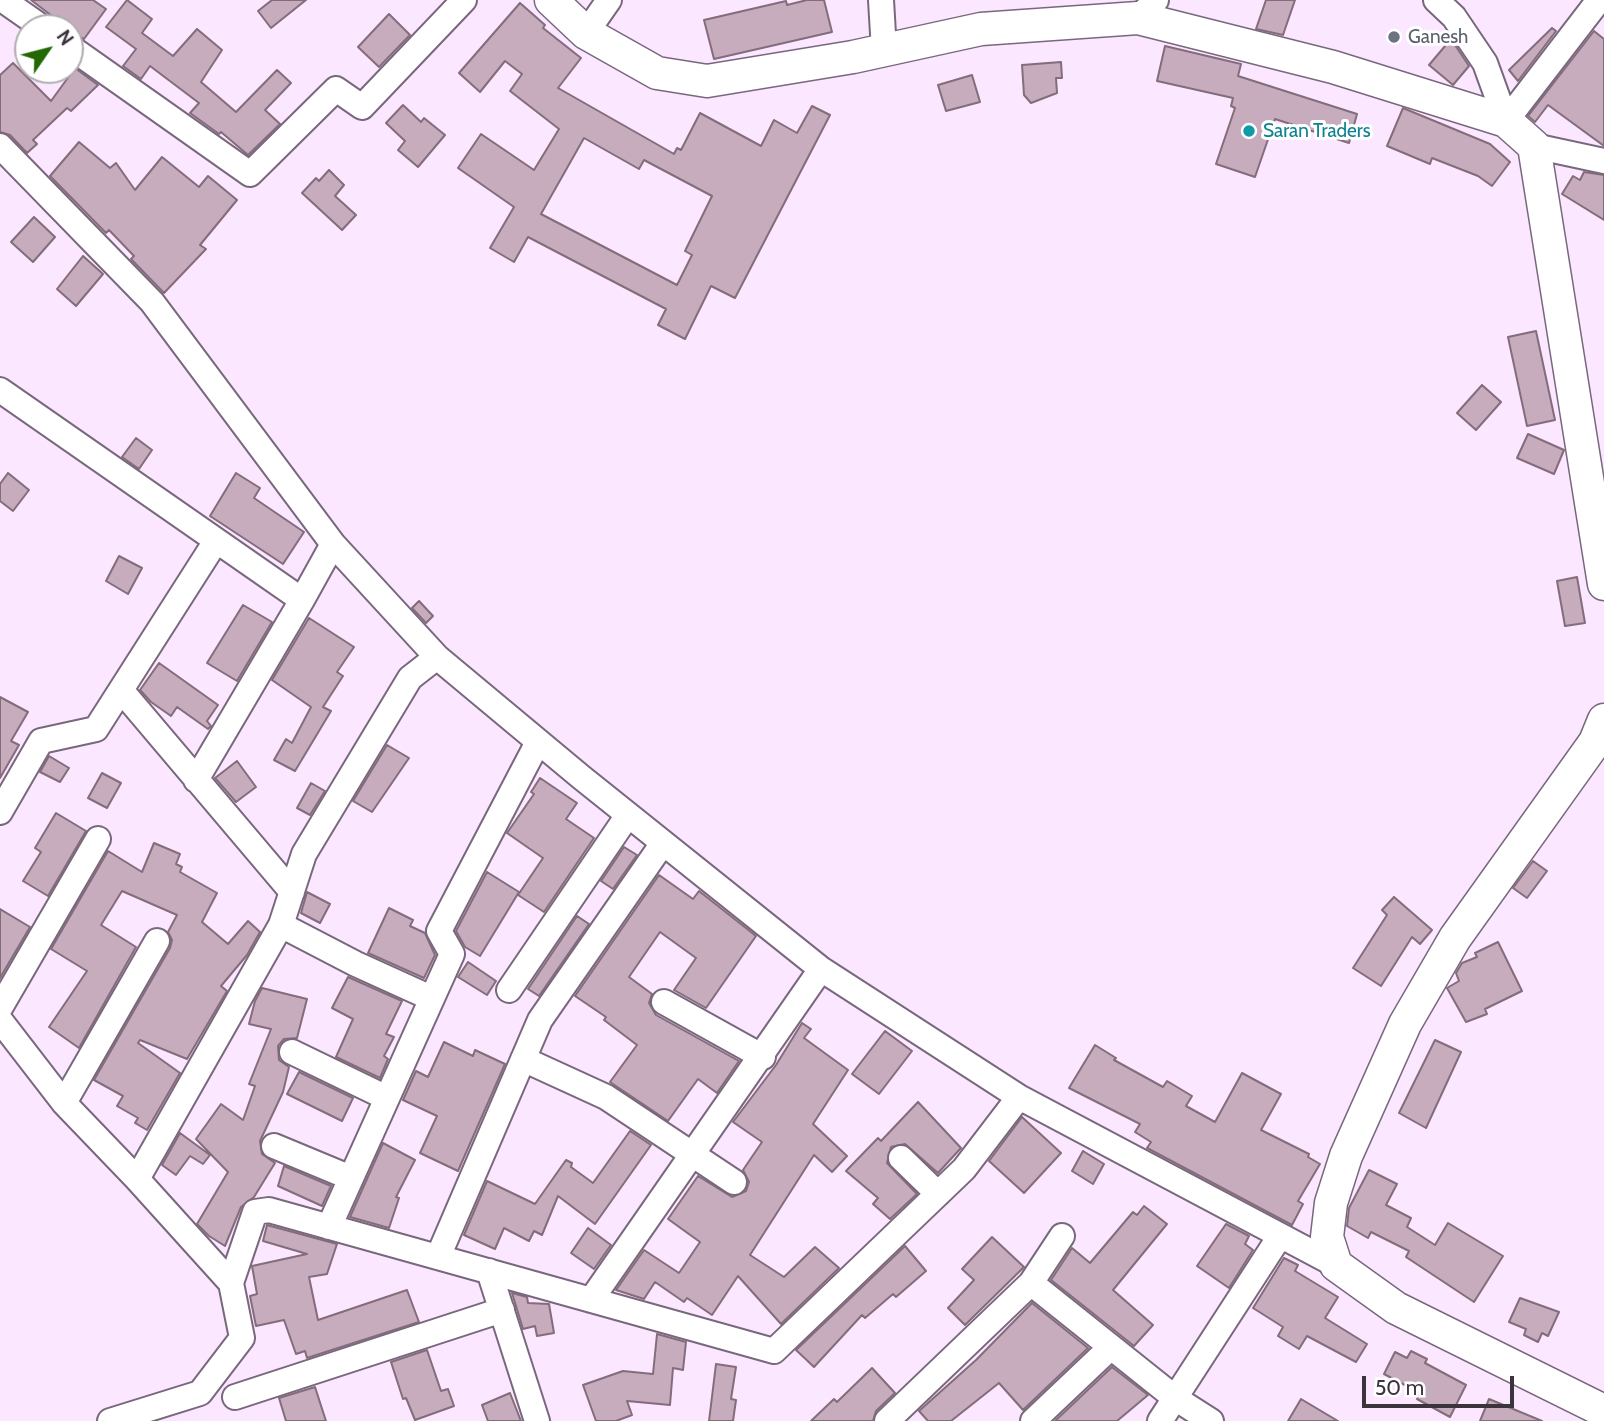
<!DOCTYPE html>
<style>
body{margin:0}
#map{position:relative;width:1604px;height:1421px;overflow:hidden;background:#fbe7ff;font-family:Cabin,sans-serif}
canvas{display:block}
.north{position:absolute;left:14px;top:14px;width:70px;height:70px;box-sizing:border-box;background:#fff;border:2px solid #b1aeb1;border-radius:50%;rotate:55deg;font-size:19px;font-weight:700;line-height:28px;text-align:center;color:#3c343d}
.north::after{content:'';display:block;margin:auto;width:24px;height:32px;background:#236800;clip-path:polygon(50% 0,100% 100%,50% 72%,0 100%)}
.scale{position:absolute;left:1362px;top:1376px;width:152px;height:32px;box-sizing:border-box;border:4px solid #3c343d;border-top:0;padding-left:9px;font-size:21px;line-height:24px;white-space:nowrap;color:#3c343d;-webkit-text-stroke:5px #fff;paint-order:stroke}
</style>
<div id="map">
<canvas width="1604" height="1421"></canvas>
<div class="north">N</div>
<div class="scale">50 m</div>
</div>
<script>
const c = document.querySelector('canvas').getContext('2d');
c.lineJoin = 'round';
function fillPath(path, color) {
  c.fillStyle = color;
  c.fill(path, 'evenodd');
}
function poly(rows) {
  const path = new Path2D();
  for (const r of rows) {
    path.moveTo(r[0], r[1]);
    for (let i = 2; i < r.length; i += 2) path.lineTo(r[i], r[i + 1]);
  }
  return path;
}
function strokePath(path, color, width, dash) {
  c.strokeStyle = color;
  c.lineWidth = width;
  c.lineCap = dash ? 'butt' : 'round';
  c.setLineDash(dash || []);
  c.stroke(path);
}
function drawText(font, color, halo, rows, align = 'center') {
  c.font = font + ' Cabin,sans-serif';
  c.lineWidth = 6;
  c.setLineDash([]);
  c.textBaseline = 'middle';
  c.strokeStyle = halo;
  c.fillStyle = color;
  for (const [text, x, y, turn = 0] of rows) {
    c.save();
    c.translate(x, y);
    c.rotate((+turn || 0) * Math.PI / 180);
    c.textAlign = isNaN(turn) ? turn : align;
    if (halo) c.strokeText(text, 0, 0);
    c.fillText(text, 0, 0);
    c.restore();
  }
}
const building = poly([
 [31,0,93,0,106,9,84,39,70,32,70,28,58,28,52,16,31,0],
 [127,0,152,19,142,33,173,56,197,29,222,50,201,82,236,112,277,70,291,83,265,110,280,124,248,155,221,132,219,134,190,113,199,103,150,66,141,79,123,66,136,49,106,27,127,0],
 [272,0,306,0,271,28,258,11,272,0],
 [807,0,824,0,832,32,714,59,704,20,786,1,787,5,807,0],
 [1266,0,1295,0,1283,35,1256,29,1266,0],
 [520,3,545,25,543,28,581,58,558,88,674,154,677,148,681,150,700,113,761,146,774,120,797,133,812,106,830,115,735,298,711,286,685,339,658,325,666,309,528,237,514,262,490,248,514,207,458,168,481,134,534,170,559,129,510,91,522,74,505,61,480,92,459,73,520,3],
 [584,138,639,169,644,160,712,196,685,251,692,255,677,285,541,214,584,138],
 [389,14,410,35,379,67,358,47,389,14],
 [1552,28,1556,31,1518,81,1509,70,1552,28],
 [1594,31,1604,39,1604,146,1548,105,1535,122,1528,116,1594,31],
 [1451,39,1469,66,1453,85,1429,65,1451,39],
 [1165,46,1241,64,1238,76,1357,114,1349,143,1275,119,1255,177,1216,164,1235,108,1231,106,1233,98,1157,81,1165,46],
 [1061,62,1062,78,1056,78,1057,93,1031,103,1024,95,1022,65,1061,62],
 [13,63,51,101,75,68,98,85,71,111,67,108,33,140,37,144,27,153,10,135,0,132,0,75,13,63],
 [972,75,980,102,946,111,938,85,972,75],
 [403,105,421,122,424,118,445,135,418,167,398,150,405,141,386,123,403,105],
 [1403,108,1490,144,1510,162,1492,186,1478,176,1432,158,1430,164,1387,146,1403,108],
 [79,142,110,168,116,163,135,190,162,157,199,187,208,176,237,200,200,245,206,249,164,293,131,259,134,256,109,230,106,233,50,176,79,142],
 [329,170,344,185,335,196,356,215,342,230,302,193,316,178,319,181,329,170],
 [1584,172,1604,175,1604,220,1562,194,1573,176,1580,180,1584,172],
 [34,217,55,237,33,262,11,242,34,217],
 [83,256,103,274,76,306,57,289,83,256],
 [1536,331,1555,420,1527,426,1508,337,1536,331],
 [1482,385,1501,402,1476,430,1457,413,1482,385],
 [1528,434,1564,450,1554,474,1517,458,1528,434],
 [136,438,152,450,139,469,122,457,136,438],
 [8,473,29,490,13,511,0,501,0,484,8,473],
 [236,473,260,488,254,498,304,532,283,564,210,516,236,473],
 [119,556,142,568,128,594,106,581,119,556],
 [1577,577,1585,623,1565,626,1557,581,1577,577],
 [419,601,433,616,426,623,412,608,419,601],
 [243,605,272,622,237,681,207,663,243,605],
 [309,618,354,647,337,672,343,676,323,707,331,711,295,771,274,760,286,739,292,743,311,707,272,680,309,618],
 [159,663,218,705,207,721,211,726,208,729,177,707,171,716,151,702,140,690,159,663],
 [0,697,28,712,11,741,19,745,0,778,0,697],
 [387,745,409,758,372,812,353,801,387,745],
 [49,756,69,768,60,782,40,772,49,756],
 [237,761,256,787,236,802,215,778,237,761],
 [102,773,121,783,107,808,88,798,102,773],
 [540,778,577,803,566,819,594,838,544,912,518,895,543,858,507,833,534,794,531,792,540,778],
 [311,783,325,791,310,815,297,808,311,783],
 [56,813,86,831,48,896,23,881,41,852,35,848,56,813],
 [154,843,180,854,176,864,182,867,180,872,217,893,202,922,228,944,248,921,260,932,247,955,221,986,227,991,187,1059,140,1040,138,1043,180,1073,147,1130,135,1123,138,1118,117,1106,123,1096,94,1080,170,948,172,940,168,932,177,915,122,891,101,925,136,947,79,1048,49,1027,87,971,51,949,108,851,142,872,154,843],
 [624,847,637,855,613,889,601,881,624,847],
 [1533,861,1547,871,1527,898,1513,888,1533,861],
 [487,872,519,892,480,956,465,947,456,931,487,872],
 [659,875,693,899,699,891,756,936,706,1008,674,990,696,958,660,932,629,977,652,994,649,1003,656,1015,739,1061,717,1093,698,1079,668,1121,610,1082,637,1045,604,1020,606,1017,575,996,659,875],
 [307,892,330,904,320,923,301,913,307,892],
 [1394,897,1432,930,1420,944,1412,937,1381,986,1353,968,1387,915,1382,910,1394,897],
 [389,908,413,920,410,926,425,933,435,955,424,978,368,953,389,908],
 [0,909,30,927,0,978,0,909],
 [577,916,589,924,539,996,528,989,577,916],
 [1498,942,1522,991,1485,1009,1487,1014,1466,1022,1447,988,1459,981,1456,973,1462,963,1477,957,1475,953,1498,942],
 [468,962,496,981,487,995,458,977,468,962],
 [348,977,402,1001,386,1034,394,1037,384,1056,388,1059,380,1078,336,1057,353,1019,332,1008,348,977],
 [262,988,307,999,297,1038,284,1039,278,1046,279,1060,289,1067,283,1092,260,1141,262,1154,275,1163,254,1197,241,1207,225,1246,209,1236,197,1224,228,1172,196,1139,221,1104,243,1120,255,1086,249,1084,271,1029,249,1024,255,1001,262,988],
 [802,1023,811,1029,804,1038,848,1070,813,1124,847,1156,832,1172,814,1155,750,1255,784,1277,815,1247,839,1268,781,1324,738,1276,712,1315,687,1298,684,1302,655,1282,644,1299,616,1290,644,1250,679,1273,700,1242,668,1219,698,1176,732,1197,746,1191,749,1182,743,1170,762,1142,733,1122,776,1065,802,1023],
 [885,1031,912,1051,879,1094,852,1074,885,1031],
 [1435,1040,1461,1052,1426,1128,1399,1113,1435,1040],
 [444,1042,473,1056,475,1050,505,1064,458,1171,420,1153,437,1116,403,1100,416,1071,428,1077,444,1042],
 [1095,1045,1116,1058,1114,1060,1163,1087,1167,1081,1192,1096,1186,1106,1215,1122,1242,1073,1281,1094,1261,1130,1309,1154,1308,1157,1320,1164,1298,1201,1303,1204,1292,1225,1147,1148,1151,1142,1135,1132,1140,1124,1069,1088,1095,1045],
 [299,1072,353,1098,342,1121,287,1094,299,1072],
 [918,1102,961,1148,938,1173,905,1144,891,1147,887,1163,917,1194,890,1219,873,1204,878,1198,846,1171,878,1138,881,1141,918,1102],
 [1022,1117,1061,1153,1024,1193,989,1161,1022,1117],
 [630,1131,651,1145,595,1224,558,1196,542,1235,534,1231,529,1241,504,1228,495,1249,464,1235,487,1181,535,1204,566,1160,572,1163,571,1167,593,1183,630,1131],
 [180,1133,210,1155,203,1164,190,1156,176,1175,162,1165,180,1133],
 [383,1143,415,1160,396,1197,399,1198,389,1228,350,1217,383,1143],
 [1083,1151,1104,1164,1093,1184,1072,1171,1083,1151],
 [284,1166,331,1186,322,1206,278,1186,284,1166],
 [1369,1170,1397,1184,1386,1205,1411,1218,1407,1227,1435,1245,1448,1223,1503,1256,1474,1302,1406,1257,1409,1251,1371,1232,1368,1238,1347,1226,1349,1208,1369,1170],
 [1144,1206,1167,1224,1113,1290,1153,1325,1134,1346,1051,1280,1072,1248,1090,1263,1133,1212,1137,1215,1144,1206],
 [1226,1224,1249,1236,1245,1244,1253,1250,1229,1288,1197,1266,1226,1224],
 [267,1225,337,1244,327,1274,309,1277,318,1320,407,1290,419,1322,307,1358,305,1351,296,1354,284,1320,256,1326,250,1296,257,1294,252,1266,307,1254,263,1241,267,1225],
 [588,1228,611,1245,594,1269,571,1253,588,1228],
 [992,1237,1024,1267,965,1325,948,1308,974,1280,962,1269,992,1237],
 [905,1246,926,1271,896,1297,893,1294,865,1318,862,1315,814,1367,796,1350,905,1246],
 [1284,1258,1298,1265,1295,1271,1338,1297,1325,1318,1367,1344,1356,1362,1307,1336,1299,1349,1278,1336,1283,1327,1253,1308,1284,1258],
 [512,1293,527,1297,528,1303,549,1304,554,1333,537,1336,535,1326,523,1329,512,1293],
 [1520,1298,1559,1312,1548,1336,1542,1333,1538,1342,1524,1335,1526,1329,1509,1322,1520,1298],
 [1032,1303,1088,1348,1023,1410,999,1383,951,1421,928,1421,919,1411,976,1360,1032,1303],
 [657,1334,686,1342,683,1370,673,1368,670,1405,627,1401,632,1415,616,1421,596,1421,583,1385,623,1371,653,1374,657,1334],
 [427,1350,441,1391,448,1389,454,1406,415,1420,406,1398,403,1399,391,1362,427,1350],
 [1411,1351,1427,1359,1425,1363,1466,1385,1450,1417,1417,1399,1420,1393,1384,1374,1395,1352,1407,1358,1411,1351],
 [716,1364,736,1367,731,1399,736,1400,733,1421,709,1421,716,1364],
 [1112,1367,1148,1395,1117,1421,1055,1421,1112,1367],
 [872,1368,895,1393,876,1411,873,1421,811,1421,834,1399,837,1402,872,1368],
 [315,1387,326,1421,286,1421,279,1398,315,1387],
 [510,1393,521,1421,488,1421,482,1405,510,1393],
 [1301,1399,1338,1421,1288,1421,1301,1399],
 [1489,1399,1542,1421,1480,1421,1489,1399]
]);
const minor = poly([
 [3,0,43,28],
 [881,0,884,51],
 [1436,0,1454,17,1485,63,1506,121],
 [1138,18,1156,0],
 [586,33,609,0],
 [70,47,250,174,336,89,362,107,464,0],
 [1506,121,1599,0],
 [0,146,152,302,333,544,437,657,581,777,821,969,1019,1097],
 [1534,146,1604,161],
 [0,390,302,600,333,544],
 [121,690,292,892],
 [196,780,302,600],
 [0,812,41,741,96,729,216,541],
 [281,925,304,854,410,678,437,657],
 [509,990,628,815],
 [664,1002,763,1057],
 [0,1008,98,839],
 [0,1020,64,1103,157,941],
 [292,1052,387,1098],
 [523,1059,606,1097,734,1182],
 [64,1103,137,1179,281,925,356,964,431,998],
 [274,1146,351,1178],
 [901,1158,938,1194],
 [137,1179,231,1283,255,1212,269,1210,774,1351,964,1169,1019,1097,1336,1265],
 [329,1227,452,954,439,931,538,742],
 [438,1257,540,1020,663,843],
 [489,1271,537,1421],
 [1031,1283,1062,1236],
 [591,1300,821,969],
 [235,1397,502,1310],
 [110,1421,200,1393,242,1338,231,1283],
 [887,1421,1031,1283,1175,1398,1280,1236],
 [1033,1421,1111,1347],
 [1160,1421,1175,1398,1211,1421]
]);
const major = poly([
 [551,0,586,33,657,73,707,81,853,57,981,29,1138,18,1333,67,1506,121,1534,146,1604,584],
 [1604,720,1595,742,1455,938,1405,1024,1346,1156,1331,1203,1327,1237,1336,1265,1396,1308,1604,1411]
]);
const markers = [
 [1394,37,7,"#6b7280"],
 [1249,131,7,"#0f9aa8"]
];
const worshipNames = [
 ["Ganesh",1408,37]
];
const cultureNames = [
 ["Saran Traders",1263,131]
];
fillPath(building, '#c6acbd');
strokePath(building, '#846c7b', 2);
strokePath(minor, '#79687d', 28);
strokePath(major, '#79687d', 35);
strokePath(minor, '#fff', 24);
strokePath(major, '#fff', 32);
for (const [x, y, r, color] of markers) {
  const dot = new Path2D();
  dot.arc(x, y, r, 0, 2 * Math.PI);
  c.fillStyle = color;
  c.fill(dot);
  strokePath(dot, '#fff', 2.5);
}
drawText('19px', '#5b616d', '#fff', worshipNames, 'left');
drawText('19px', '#0d838f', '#fff', cultureNames, 'left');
</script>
